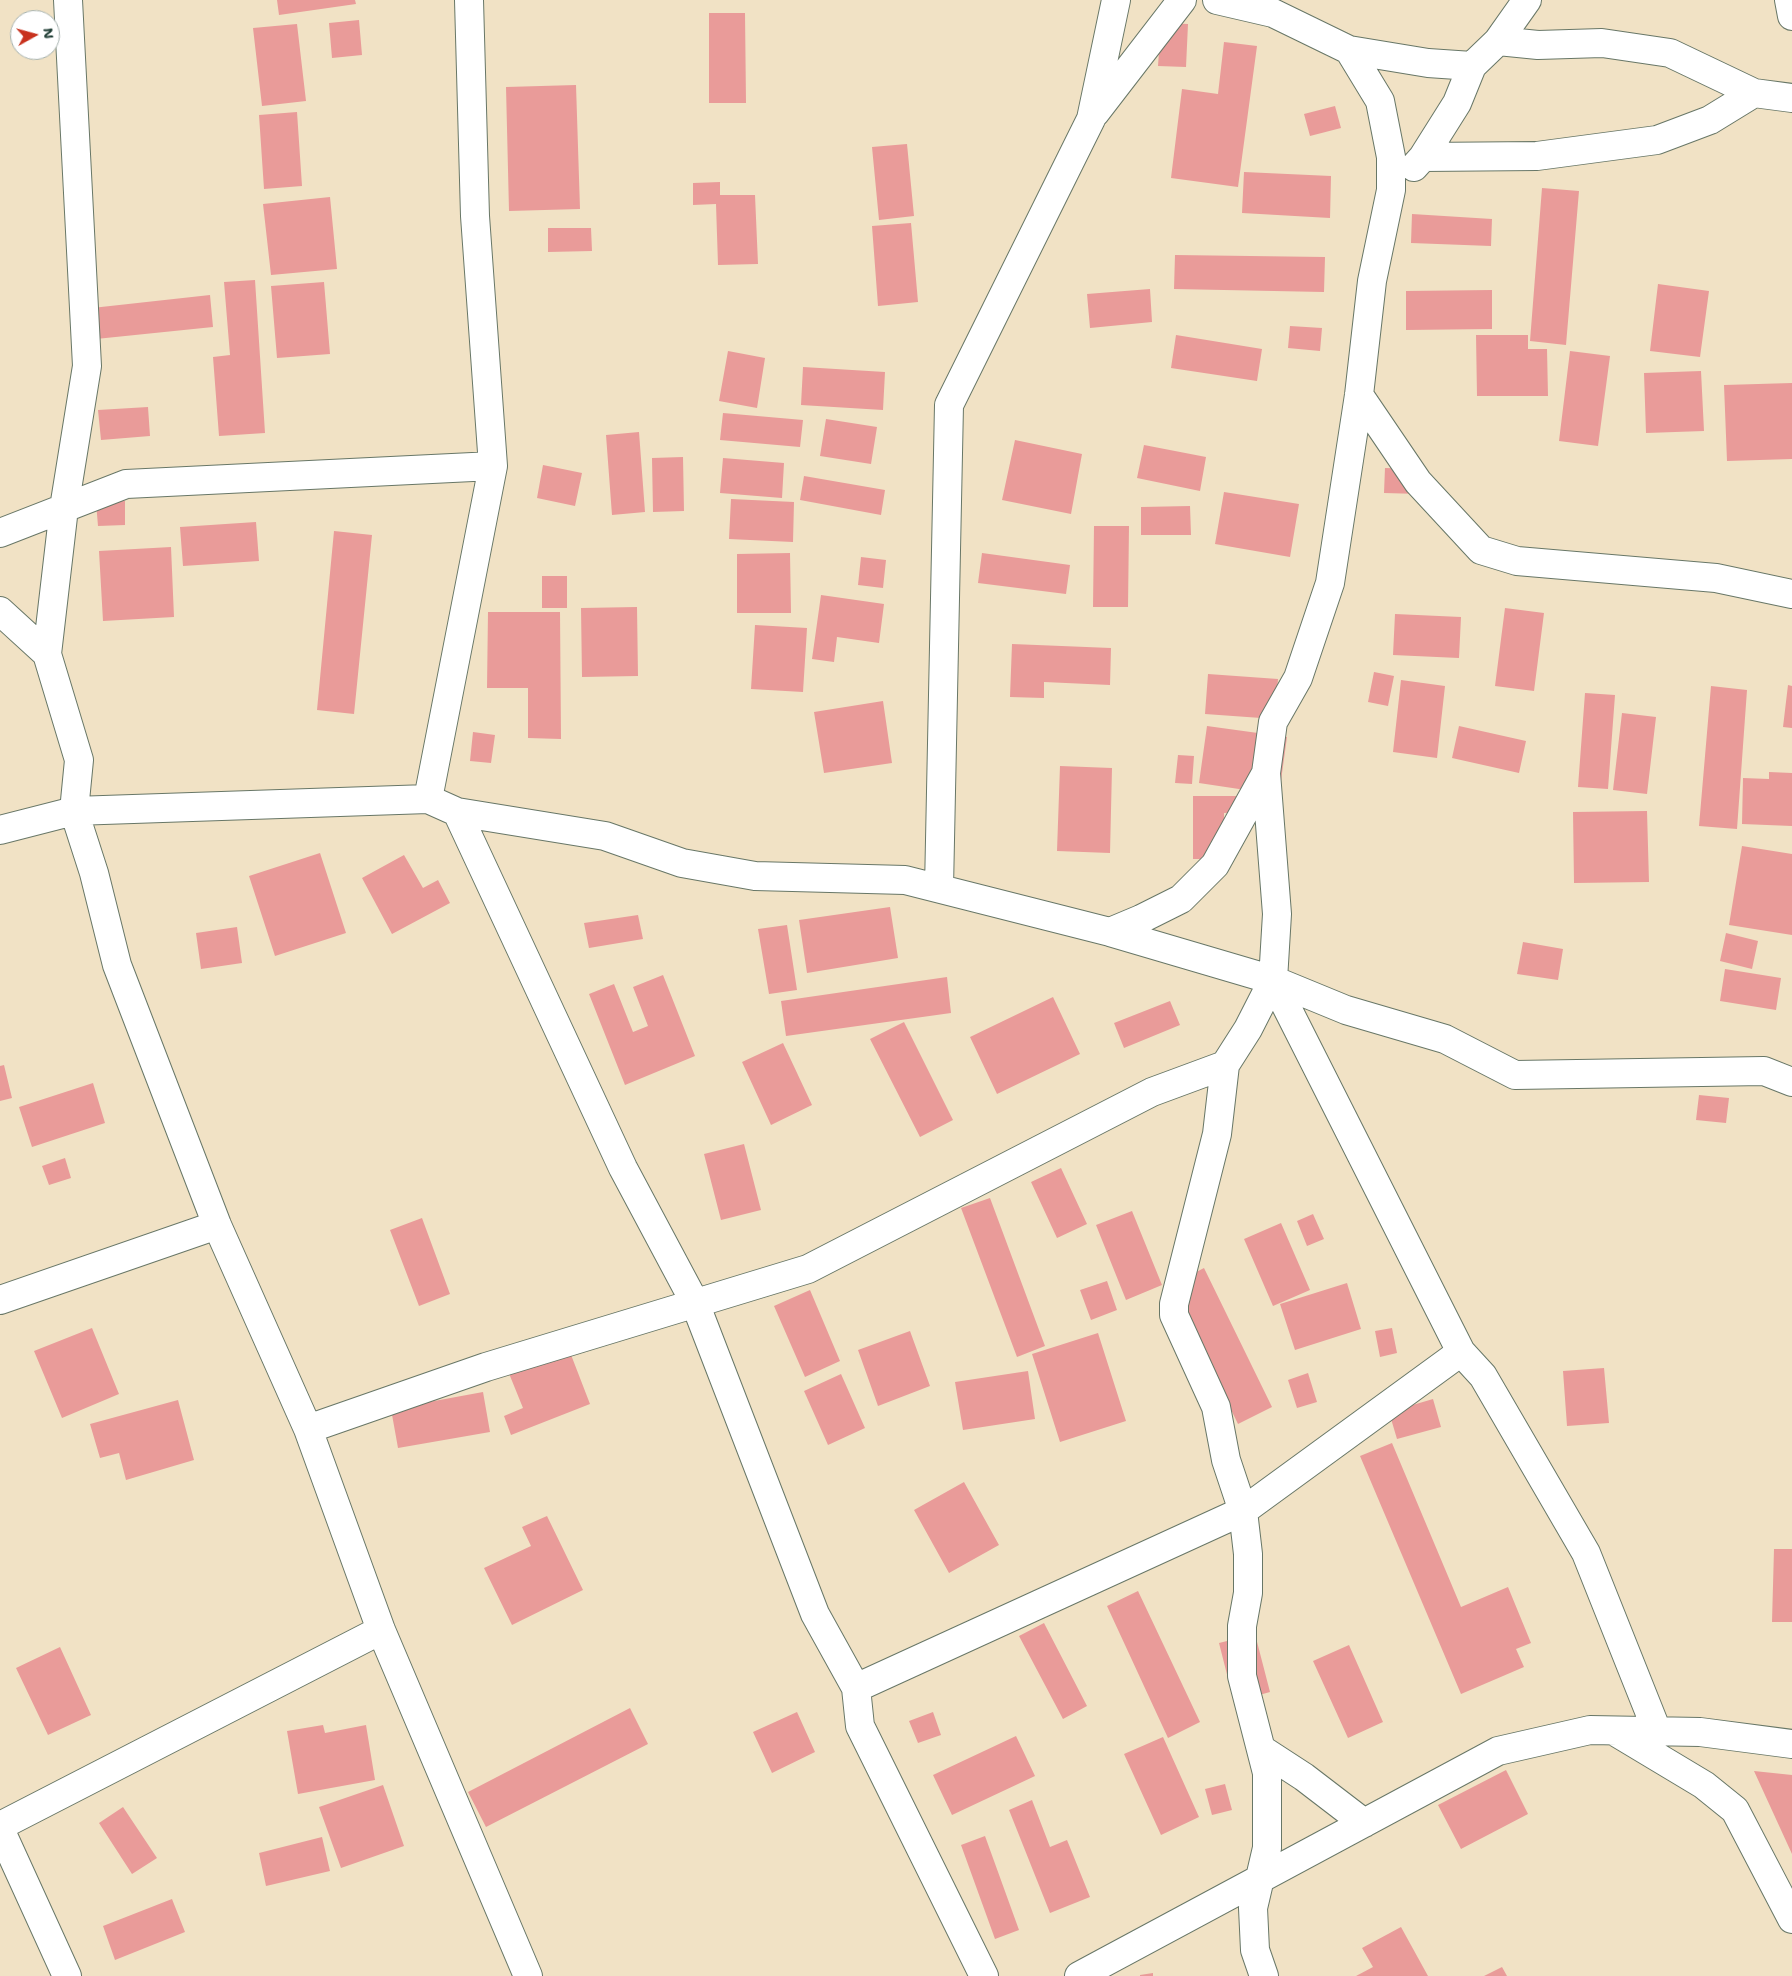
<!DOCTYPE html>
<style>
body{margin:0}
#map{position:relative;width:1792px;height:1976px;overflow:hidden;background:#f1e2c5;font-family:"Shantell Sans",sans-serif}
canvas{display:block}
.north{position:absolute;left:10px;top:10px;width:50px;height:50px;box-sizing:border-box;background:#fff;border:1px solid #a5b1ae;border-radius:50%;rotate:83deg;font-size:14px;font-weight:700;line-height:20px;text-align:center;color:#1f3d34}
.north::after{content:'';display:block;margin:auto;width:18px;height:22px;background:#c8321e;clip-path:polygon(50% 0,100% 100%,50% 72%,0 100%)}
</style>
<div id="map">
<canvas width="1792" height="1976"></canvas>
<div class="north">N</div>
</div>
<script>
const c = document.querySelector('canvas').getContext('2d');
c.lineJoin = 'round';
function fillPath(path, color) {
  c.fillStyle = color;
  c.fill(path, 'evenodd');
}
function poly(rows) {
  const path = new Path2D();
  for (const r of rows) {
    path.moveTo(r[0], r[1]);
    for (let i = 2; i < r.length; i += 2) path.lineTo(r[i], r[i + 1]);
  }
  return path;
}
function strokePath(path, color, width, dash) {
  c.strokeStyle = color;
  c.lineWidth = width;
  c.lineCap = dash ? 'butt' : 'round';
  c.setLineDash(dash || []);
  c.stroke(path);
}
const building = poly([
 [277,0,355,0,356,4,279,15],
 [709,13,745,13,746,103,709,103],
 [359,20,362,55,332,58,329,23],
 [1161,23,1188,24,1186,67,1158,66],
 [297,24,306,101,262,106,253,28],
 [1224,42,1257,46,1238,187,1171,178,1182,89,1218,94],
 [576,85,580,209,509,211,506,87],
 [1335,106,1341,128,1310,136,1304,114],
 [297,112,302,186,264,189,259,115],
 [907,144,914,216,879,220,872,147],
 [1244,172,1331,176,1330,218,1242,213],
 [720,182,720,195,755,195,758,264,718,265,716,204,693,205,693,183],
 [1542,188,1579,191,1566,345,1530,341],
 [330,197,337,269,271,275,263,204],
 [1412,214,1492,219,1491,246,1411,243],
 [911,223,918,302,878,306,872,226],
 [548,228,591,228,592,251,548,252],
 [1175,255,1325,257,1324,292,1174,289],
 [255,280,265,433,219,436,213,357,230,355,224,282],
 [324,282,330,354,277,358,271,286],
 [1658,284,1709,291,1700,357,1650,351],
 [1150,289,1152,322,1090,328,1087,294],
 [1492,290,1492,329,1406,330,1406,291],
 [210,295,213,327,96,339,92,308],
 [1290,326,1322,328,1320,351,1288,348],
 [1176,335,1262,349,1257,381,1171,368],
 [1476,335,1528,335,1528,349,1547,349,1548,396,1477,396],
 [728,351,765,358,757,408,719,401],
 [1570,351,1610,356,1598,446,1559,441],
 [803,367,885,372,883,410,801,405],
 [1701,371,1704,431,1646,433,1644,373],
 [1792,383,1792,459,1727,461,1724,385],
 [148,407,150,436,101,440,98,410],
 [723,413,803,420,800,447,720,440],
 [826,419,877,427,871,464,820,456],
 [639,432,645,512,612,515,606,435],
 [1015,440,1082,454,1071,514,1002,500],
 [1144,445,1206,457,1200,491,1137,478],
 [683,457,684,511,653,512,652,458],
 [723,458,784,463,782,498,720,493],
 [543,465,582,473,575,506,537,498],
 [1385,468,1421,469,1420,494,1384,493],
 [804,476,885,490,881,515,800,500],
 [1224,492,1299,504,1290,557,1215,544],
 [731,499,794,502,793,542,729,539],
 [125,501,125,525,98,526,96,502],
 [1190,506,1191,535,1141,535,1141,507],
 [256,522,259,561,183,566,180,527],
 [1094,526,1129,526,1128,607,1093,607],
 [334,531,372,535,354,714,317,710],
 [171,547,174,617,103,621,99,551],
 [790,553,791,613,737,613,737,554],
 [982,553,1070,565,1066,594,978,583],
 [861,557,886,560,883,588,858,585],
 [542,576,567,576,567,608,542,608],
 [821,595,884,604,879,643,837,637,834,662,812,659],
 [637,607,638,676,582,677,581,608],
 [1505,608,1544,613,1534,691,1495,686],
 [488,612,560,612,561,739,528,738,528,688,487,688],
 [1395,614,1461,617,1459,658,1393,655],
 [755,625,807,628,803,692,751,689],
 [1012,644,1111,648,1110,685,1044,682,1044,698,1010,697],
 [1374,672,1394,676,1388,706,1368,702],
 [1208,674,1278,679,1275,719,1205,714],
 [1401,680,1445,686,1437,758,1393,752],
 [1788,685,1792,686,1792,728,1783,727],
 [1711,686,1747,690,1737,829,1699,826],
 [1585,693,1615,695,1608,789,1578,787],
 [883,701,892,763,824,773,814,712],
 [1622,713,1656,717,1647,794,1613,790],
 [1207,726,1287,737,1279,795,1199,783],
 [1459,726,1526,741,1519,773,1452,758],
 [473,732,495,735,491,763,470,761],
 [1178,755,1194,756,1192,784,1175,783],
 [1060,766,1112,768,1110,853,1057,851],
 [1769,772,1792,773,1792,826,1742,824,1743,778,1769,779],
 [1193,796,1244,796,1245,812,1224,813,1224,859,1193,859],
 [1647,811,1649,882,1574,883,1573,812],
 [1742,846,1792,854,1792,935,1729,925],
 [320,853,346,933,275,956,249,876],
 [404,855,423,888,438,880,450,903,392,934,362,878],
 [890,907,898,958,807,973,799,920],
 [638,915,643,939,589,948,584,923],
 [787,925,797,990,769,994,758,929],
 [237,927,242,963,201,969,196,933],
 [1726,933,1758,941,1752,969,1720,961],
 [1523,942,1563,949,1558,980,1517,974],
 [1725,969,1781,978,1776,1010,1720,1001],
 [663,975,695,1056,625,1085,589,994,614,984,633,1032,648,1026,633,987],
 [947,977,951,1013,786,1036,781,1001],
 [1053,997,1080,1054,997,1094,970,1037],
 [1170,1001,1180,1025,1124,1048,1114,1023],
 [904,1022,953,1120,920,1137,870,1039],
 [783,1043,812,1105,771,1125,742,1062],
 [4,1065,12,1098,0,1101,0,1066],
 [93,1083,105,1123,32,1147,19,1107],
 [1699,1095,1729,1098,1726,1123,1696,1120],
 [744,1144,761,1210,721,1220,704,1154],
 [65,1158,71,1178,49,1185,42,1166],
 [1061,1168,1087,1224,1057,1238,1031,1182],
 [990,1198,1045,1346,1017,1357,961,1208],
 [1132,1211,1162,1285,1126,1300,1096,1225],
 [1313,1214,1324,1239,1307,1246,1297,1221],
 [422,1218,450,1294,419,1306,390,1230],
 [1281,1223,1310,1290,1273,1306,1244,1239],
 [1204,1268,1272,1407,1238,1424,1171,1285],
 [1107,1281,1117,1310,1091,1320,1080,1290],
 [1347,1283,1361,1329,1295,1350,1280,1304],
 [810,1290,840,1361,805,1377,774,1306],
 [92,1328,119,1394,62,1418,34,1351],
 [1392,1328,1397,1353,1380,1357,1375,1331],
 [910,1331,930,1386,878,1406,858,1350],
 [1098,1333,1126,1421,1060,1442,1032,1354],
 [568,1347,590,1404,511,1435,504,1416,523,1408,508,1371],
 [1604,1368,1609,1423,1567,1426,1563,1371],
 [1028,1371,1035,1419,963,1430,955,1382],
 [1308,1373,1317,1402,1297,1408,1288,1380],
 [841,1374,865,1428,828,1445,804,1391],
 [483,1392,490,1432,398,1448,391,1409],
 [1433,1399,1441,1427,1397,1439,1389,1412],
 [178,1400,194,1460,126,1480,119,1453,100,1458,90,1424],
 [1392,1443,1461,1607,1508,1587,1531,1643,1516,1649,1524,1667,1461,1694,1360,1456],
 [964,1482,999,1545,949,1573,914,1510],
 [547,1516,583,1590,512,1625,484,1568,531,1546,522,1527],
 [1774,1549,1792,1549,1792,1622,1772,1622],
 [1138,1591,1200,1722,1168,1738,1107,1606],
 [1044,1623,1087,1706,1063,1719,1019,1636],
 [1255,1634,1270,1692,1234,1702,1219,1643],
 [1349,1645,1383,1722,1348,1738,1313,1661],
 [60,1647,91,1715,48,1735,16,1668],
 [630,1708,648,1744,486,1827,468,1792],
 [797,1712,815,1752,772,1773,753,1732],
 [933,1712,941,1735,918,1743,909,1721],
 [323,1725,325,1733,366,1725,375,1780,298,1794,287,1731],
 [1016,1736,1035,1776,952,1815,933,1775],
 [1163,1737,1199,1817,1161,1835,1124,1754],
 [1506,1770,1528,1814,1461,1849,1438,1805],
 [1754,1771,1792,1775,1792,1854],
 [1225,1784,1232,1810,1212,1815,1205,1789],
 [383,1785,404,1846,341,1868,319,1807],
 [1032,1800,1050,1847,1067,1840,1090,1897,1050,1913,1009,1810],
 [123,1807,157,1858,132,1874,99,1823],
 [985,1836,1019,1930,995,1939,961,1845],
 [322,1837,330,1871,266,1886,259,1853],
 [172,1899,185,1932,115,1960,103,1926],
 [1401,1927,1428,1976,1356,1976,1373,1967,1362,1948],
 [1502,1967,1507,1976,1484,1976],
 [1153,1973,1153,1976,1140,1976,1140,1975]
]);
const street = poly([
 [68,0,87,366,64,508,47,654,79,760,74,811,94,873,117,965,217,1225,308,1429,381,1630,528,1976],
 [1217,0,1273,13,1349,50,1428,63,1472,66],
 [1789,0,1792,16],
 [1498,41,1538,45,1602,43,1670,53,1754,93,1792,98],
 [1095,113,1182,0],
 [1423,157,1537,156,1657,140,1710,120,1754,93],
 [1414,167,1423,157,1457,103,1472,66,1498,41,1527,0],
 [1359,395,1418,482,1481,550,1517,561,1716,578,1792,594],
 [0,533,126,484,493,466],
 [0,611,47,654],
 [428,799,493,466,475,216,469,0],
 [457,812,623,1168,695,1303,815,1614,856,1688,860,1726,984,1976],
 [0,830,74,811,428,799,457,812,605,836,682,863,755,876,905,880,1110,932,1273,980,1346,1010,1445,1039,1515,1075,1764,1071,1792,1082],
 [939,888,949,405,1091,119,1116,0],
 [1110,932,1141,919,1181,899,1215,865,1266,773],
 [1273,980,1461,1352,1483,1376,1586,1553,1657,1731],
 [0,1300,217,1225],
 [308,1429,486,1367,808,1269,1152,1092,1225,1065],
 [856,1688,1243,1511,1461,1352],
 [1614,1731,1704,1785,1735,1810,1792,1919],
 [1261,1749,1304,1777,1364,1823],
 [0,1826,381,1630],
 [0,1829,67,1976],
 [1079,1976,1498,1751,1590,1730,1700,1732,1792,1744],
 [1264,1976,1255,1950,1253,1908,1267,1848,1267,1773,1242,1676,1242,1626,1248,1593,1248,1554,1243,1511,1226,1460,1216,1407,1174,1315,1174,1304,1217,1134,1225,1065,1248,1029,1273,980,1277,914,1266,773,1273,722,1298,678,1330,583,1359,395,1372,281,1391,190,1391,157,1380,101,1349,50]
]);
fillPath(building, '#e99b99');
strokePath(street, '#687767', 30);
strokePath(street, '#fff', 28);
</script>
